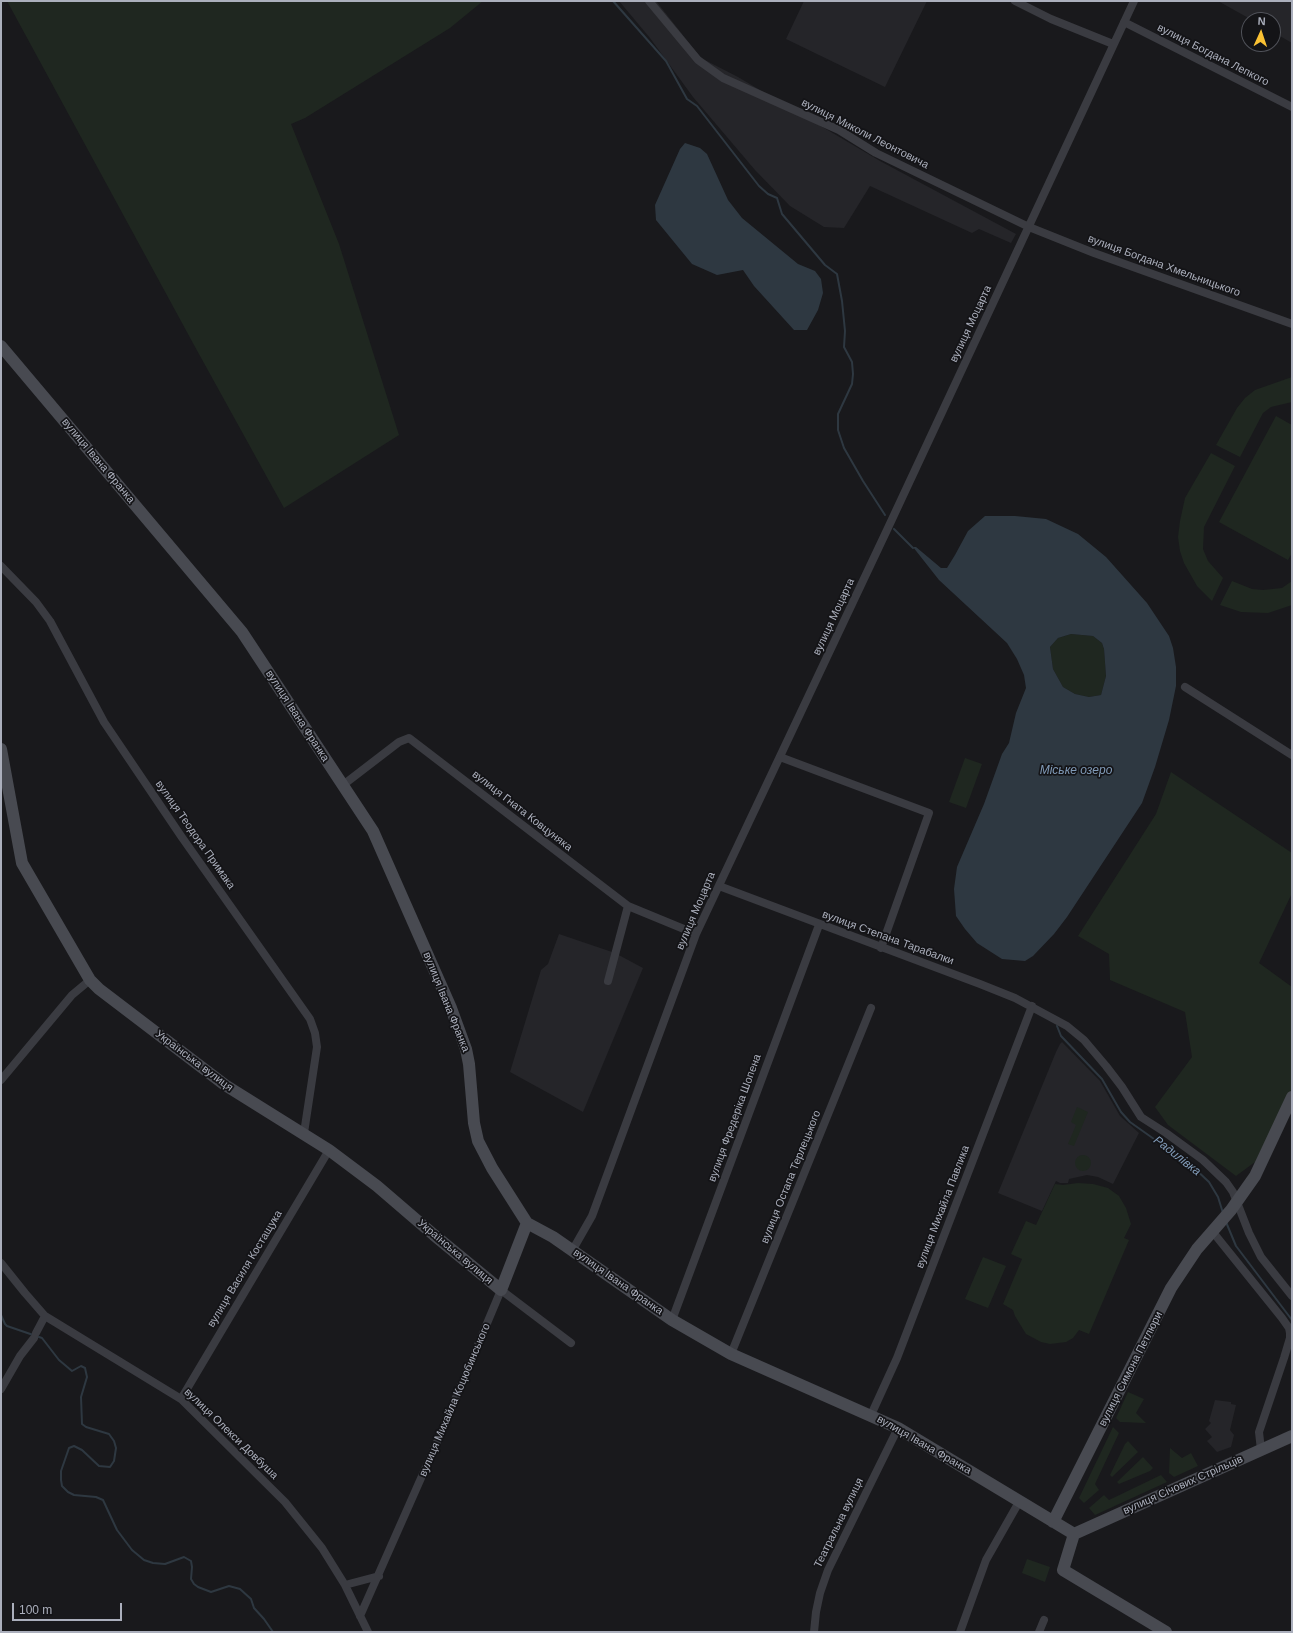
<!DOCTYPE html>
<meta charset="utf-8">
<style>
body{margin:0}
#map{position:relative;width:1293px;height:1633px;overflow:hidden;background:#19191c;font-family:Helvetica,sans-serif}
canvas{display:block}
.frame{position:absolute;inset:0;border:2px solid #abafbc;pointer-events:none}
.north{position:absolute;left:1241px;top:12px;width:40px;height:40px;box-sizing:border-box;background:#141417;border:1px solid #505259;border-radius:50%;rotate:3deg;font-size:11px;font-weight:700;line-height:16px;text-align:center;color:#abafbc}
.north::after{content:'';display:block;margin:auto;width:14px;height:18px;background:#fac133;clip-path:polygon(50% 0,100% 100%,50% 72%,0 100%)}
.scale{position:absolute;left:12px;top:1603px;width:110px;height:18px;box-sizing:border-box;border:2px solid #abafbc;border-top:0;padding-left:5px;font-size:12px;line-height:14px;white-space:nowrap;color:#abafbc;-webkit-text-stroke:3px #141417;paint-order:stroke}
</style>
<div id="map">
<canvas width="1293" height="1633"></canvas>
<div class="frame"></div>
<div class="north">N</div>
<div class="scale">100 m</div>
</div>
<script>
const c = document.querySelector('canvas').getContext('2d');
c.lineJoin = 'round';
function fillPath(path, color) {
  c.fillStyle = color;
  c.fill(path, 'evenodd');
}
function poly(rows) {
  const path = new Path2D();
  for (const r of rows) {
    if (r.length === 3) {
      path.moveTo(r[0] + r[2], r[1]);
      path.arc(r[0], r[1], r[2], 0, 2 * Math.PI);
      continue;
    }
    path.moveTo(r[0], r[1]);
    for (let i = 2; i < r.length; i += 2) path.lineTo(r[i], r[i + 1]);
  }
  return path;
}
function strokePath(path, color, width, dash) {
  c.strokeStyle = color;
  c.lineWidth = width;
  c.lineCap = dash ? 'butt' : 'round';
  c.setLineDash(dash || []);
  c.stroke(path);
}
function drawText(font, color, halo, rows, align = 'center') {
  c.font = font + ' Helvetica,sans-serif';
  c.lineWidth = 3.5;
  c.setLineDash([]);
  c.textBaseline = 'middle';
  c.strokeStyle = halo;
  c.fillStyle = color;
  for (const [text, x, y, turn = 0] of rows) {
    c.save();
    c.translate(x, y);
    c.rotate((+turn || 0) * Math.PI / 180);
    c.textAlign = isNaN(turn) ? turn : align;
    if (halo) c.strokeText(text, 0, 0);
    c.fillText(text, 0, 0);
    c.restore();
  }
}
const built = poly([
 [619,1,656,1,701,58,738,77,880,161,1016,234,1011,243,979,229,972,233,870,186,844,228,824,227,790,206,755,170,693,97,650,38],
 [804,1,927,1,885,87,786,39],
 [1218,1,1292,1,1292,43,1273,32,1273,20,1252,20],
 [559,934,615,953,643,968,583,1112,510,1072,541,970,548,964],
 [1062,1042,1100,1081,1120,1116,1139,1133,1113,1184,1098,1177,1087,1175,1069,1179,1068,1183,1060,1183,1056,1181,1042,1211,998,1193,1056,1052,1060,1044],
 [1215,1400,1231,1402,1231,1404,1236,1405,1230,1430,1234,1435,1231,1447,1217,1452,1207,1441,1212,1437,1205,1429,1211,1423,1209,1421]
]);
const green = poly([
 [7,1,483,1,450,28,305,118,291,124,339,244,399,435,284,508,194,345],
 [1292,377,1292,402,1271,407,1263,413,1240,457,1216,445,1237,408,1245,398,1255,390],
 [1276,416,1292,425,1292,553,1288,560,1219,522],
 [1211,453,1235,466,1204,527,1203,549,1208,561,1223,578,1212,601,1197,586,1184,563,1180,551,1178,537,1180,521,1185,498],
 [1232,581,1252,589,1263,590,1282,588,1292,581,1292,605,1268,613,1241,612,1220,605],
 [1071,634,1093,636,1102,643,1104,649,1106,676,1101,695,1089,697,1075,694,1063,687,1053,669,1050,647,1058,638],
 [965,758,982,764,966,808,949,802],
 [1171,772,1292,853,1292,893,1259,963,1292,987,1292,1088,1255,1162,1236,1176,1168,1125,1155,1107,1192,1057,1185,1012,1110,980,1109,954,1078,936,1156,814],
 [1077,1107,1088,1112,1074,1146,1068,1144,1076,1125,1071,1122],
 [1083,1163,8],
 [1078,1183,1093,1184,1108,1188,1119,1196,1126,1208,1131,1224,1124,1238,1129,1240,1089,1334,1079,1330,1073,1338,1066,1342,1050,1344,1041,1342,1026,1334,1015,1316,1013,1310,1003,1304,1022,1259,1011,1254,1026,1221,1036,1225,1055,1184,1063,1185],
 [983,1257,1006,1266,988,1308,965,1299],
 [1128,1392,1144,1399,1136,1413,1146,1423,1120,1422,1116,1418],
 [1113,1427,1119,1433,1095,1484,1099,1490,1084,1503,1079,1498],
 [1128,1441,1138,1452,1112,1477,1110,1475,1125,1444],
 [1170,1448,1182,1458,1191,1453,1198,1466,1174,1477,1169,1473],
 [1143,1457,1153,1468,1150,1471,1119,1484,1117,1482],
 [1161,1475,1167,1482,1095,1515,1089,1508,1104,1495,1109,1500],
 [1027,1559,1050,1567,1045,1582,1022,1573]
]);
const water = poly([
 [685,143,700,148,707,154,728,200,742,218,798,264,815,271,821,279,823,293,818,310,807,330,794,330,754,286,743,270,717,275,692,264,656,220,655,205,680,149],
 [985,516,1015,516,1046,519,1078,534,1106,557,1147,603,1169,636,1173,648,1176,667,1176,686,1169,720,1155,767,1142,803,1067,917,1054,934,1033,956,1025,961,1002,959,977,943,965,929,956,916,954,889,957,867,984,804,1002,754,1009,743,1016,713,1026,688,1024,675,1017,659,1007,643,939,580,913,547,916,547,941,568,947,568,955,555,968,531],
 [1071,634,1093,636,1102,643,1104,649,1106,676,1101,695,1089,697,1075,694,1063,687,1053,669,1050,647,1058,638]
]);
const stream = poly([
 [613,1,666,61,687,99,697,106,759,186,768,194,777,198,782,214,825,265,837,274,842,301,845,331,844,347,852,362,853,374,852,384,838,414,838,430,844,448,863,481,885,515],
 [894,529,913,548],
 [1057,1026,1061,1036,1102,1079,1121,1112,1130,1122,1192,1166,1209,1182,1218,1197,1223,1213],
 [1226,1222,1236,1246,1292,1320],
 [1,1315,5,1324,7,1326,42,1338,59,1360,72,1371,81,1366,85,1368,87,1377,81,1397,82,1424,86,1427,109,1434,114,1441,116,1448,114,1461,110,1467,99,1466,82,1450,74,1446,69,1448,61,1471,61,1480,62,1486,68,1492,74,1495,96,1497,103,1500,117,1530,132,1550,144,1560,153,1563,165,1564,184,1557,191,1561,192,1567,191,1579,194,1584,198,1587,211,1592,229,1586,240,1589,251,1599,254,1608,264,1619,273,1632]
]);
const street = poly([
 [649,1,698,60,723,78,839,130,876,153,1029,227,1094,253,1292,324],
 [1015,1,1051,19,1113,44],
 [1124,22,1292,107],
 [1,566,36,602,50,621,104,722,181,836,310,1019,315,1033,317,1047,304,1133],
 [1185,687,1292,755],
 [780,757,929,813,881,948],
 [343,785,399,742,409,738,628,906,696,934],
 [719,886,980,984,1015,998,1067,1026,1084,1040,1106,1066,1122,1087,1141,1117,1166,1133,1203,1160,1226,1182,1233,1192,1249,1233,1261,1257,1292,1296],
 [608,981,628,906],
 [1,1080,72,995,90,980],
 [1212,1231,1282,1318,1289,1328,1290,1333,1290,1338,1284,1358,1259,1432,1261,1450],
 [572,1251,592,1216,696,934,887,530,1134,1],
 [1,1263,25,1293,45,1316,181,1399,285,1502,322,1548,345,1585,368,1632],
 [672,1320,819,925],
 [36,1333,45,1316],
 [731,1354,871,1008],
 [1,1389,20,1356,34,1338],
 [181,1399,329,1150],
 [871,1415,897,1358,1032,1006],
 [345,1585,379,1576],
 [360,1616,441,1433,501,1290,571,1343],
 [814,1632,816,1612,820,1593,828,1570,898,1428],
 [960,1632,986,1560,1019,1502],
 [1039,1632,1044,1620]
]);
const secondary = poly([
 [1,346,242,632,373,831,451,1008,466,1049,469,1064,474,1123,478,1141,492,1168,527,1223,553,1237,672,1320,731,1354,898,1428,1074,1534],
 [1,749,22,863,90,980,99,989,225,1085,329,1150,377,1186,434,1235,501,1290,527,1223],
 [1053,1522,1171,1288,1197,1249,1231,1210,1255,1176,1292,1097],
 [1074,1534,1292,1436],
 [1074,1534,1063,1570,1166,1632]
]);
const streetNames = [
 ["вулиця Богдана Лепкого",1213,55,27],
 ["вулиця Миколи Леонтовича",865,134,27],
 ["вулиця Богдана Хмельницького",1164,266,20],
 ["вулиця Моцарта",971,324,-65],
 ["вулиця Івана Франка",98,461,50],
 ["вулиця Моцарта",834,617,-65],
 ["вулиця Івана Франка",297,716,57],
 ["вулиця Гната Ковцуняка",522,811,38],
 ["вулиця Теодора Примака",195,835,55],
 ["вулиця Моцарта",696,911,-67],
 ["вулиця Степана Тарабалки",888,938,20],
 ["вулиця Івана Франка",446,1002,68],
 ["Українська вулиця",194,1061,37],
 ["вулиця Фредеріка Шопена",735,1118,-70],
 ["вулиця Остапа Терлецького",791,1177,-68],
 ["вулиця Михайла Павлика",943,1207,-69],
 ["Українська вулиця",455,1252,40],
 ["вулиця Василя Костащука",245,1269,-59],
 ["вулиця Івана Франка",618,1282,35],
 ["вулиця Симона Петлюри",1131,1369,-63],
 ["вулиця Михайла Коцюбинського",455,1400,-67],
 ["вулиця Олекси Довбуша",231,1434,44],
 ["вулиця Івана Франка",924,1445,30],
 ["вулиця Січових Стрільців",1183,1485,-24],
 ["Театральна вулиця",839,1523,-64]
];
const waterNames = [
 ["Міське озеро",1076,771],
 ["Радилівка",1177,1156,38]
];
fillPath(built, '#252529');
fillPath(green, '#1f2720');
fillPath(water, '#2e3841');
strokePath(stream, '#2e3841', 2);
strokePath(street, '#3a3b41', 8);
strokePath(secondary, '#484a51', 12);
drawText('11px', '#abafbc', '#141417', streetNames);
drawText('italic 12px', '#819bb8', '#141417', waterNames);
</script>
